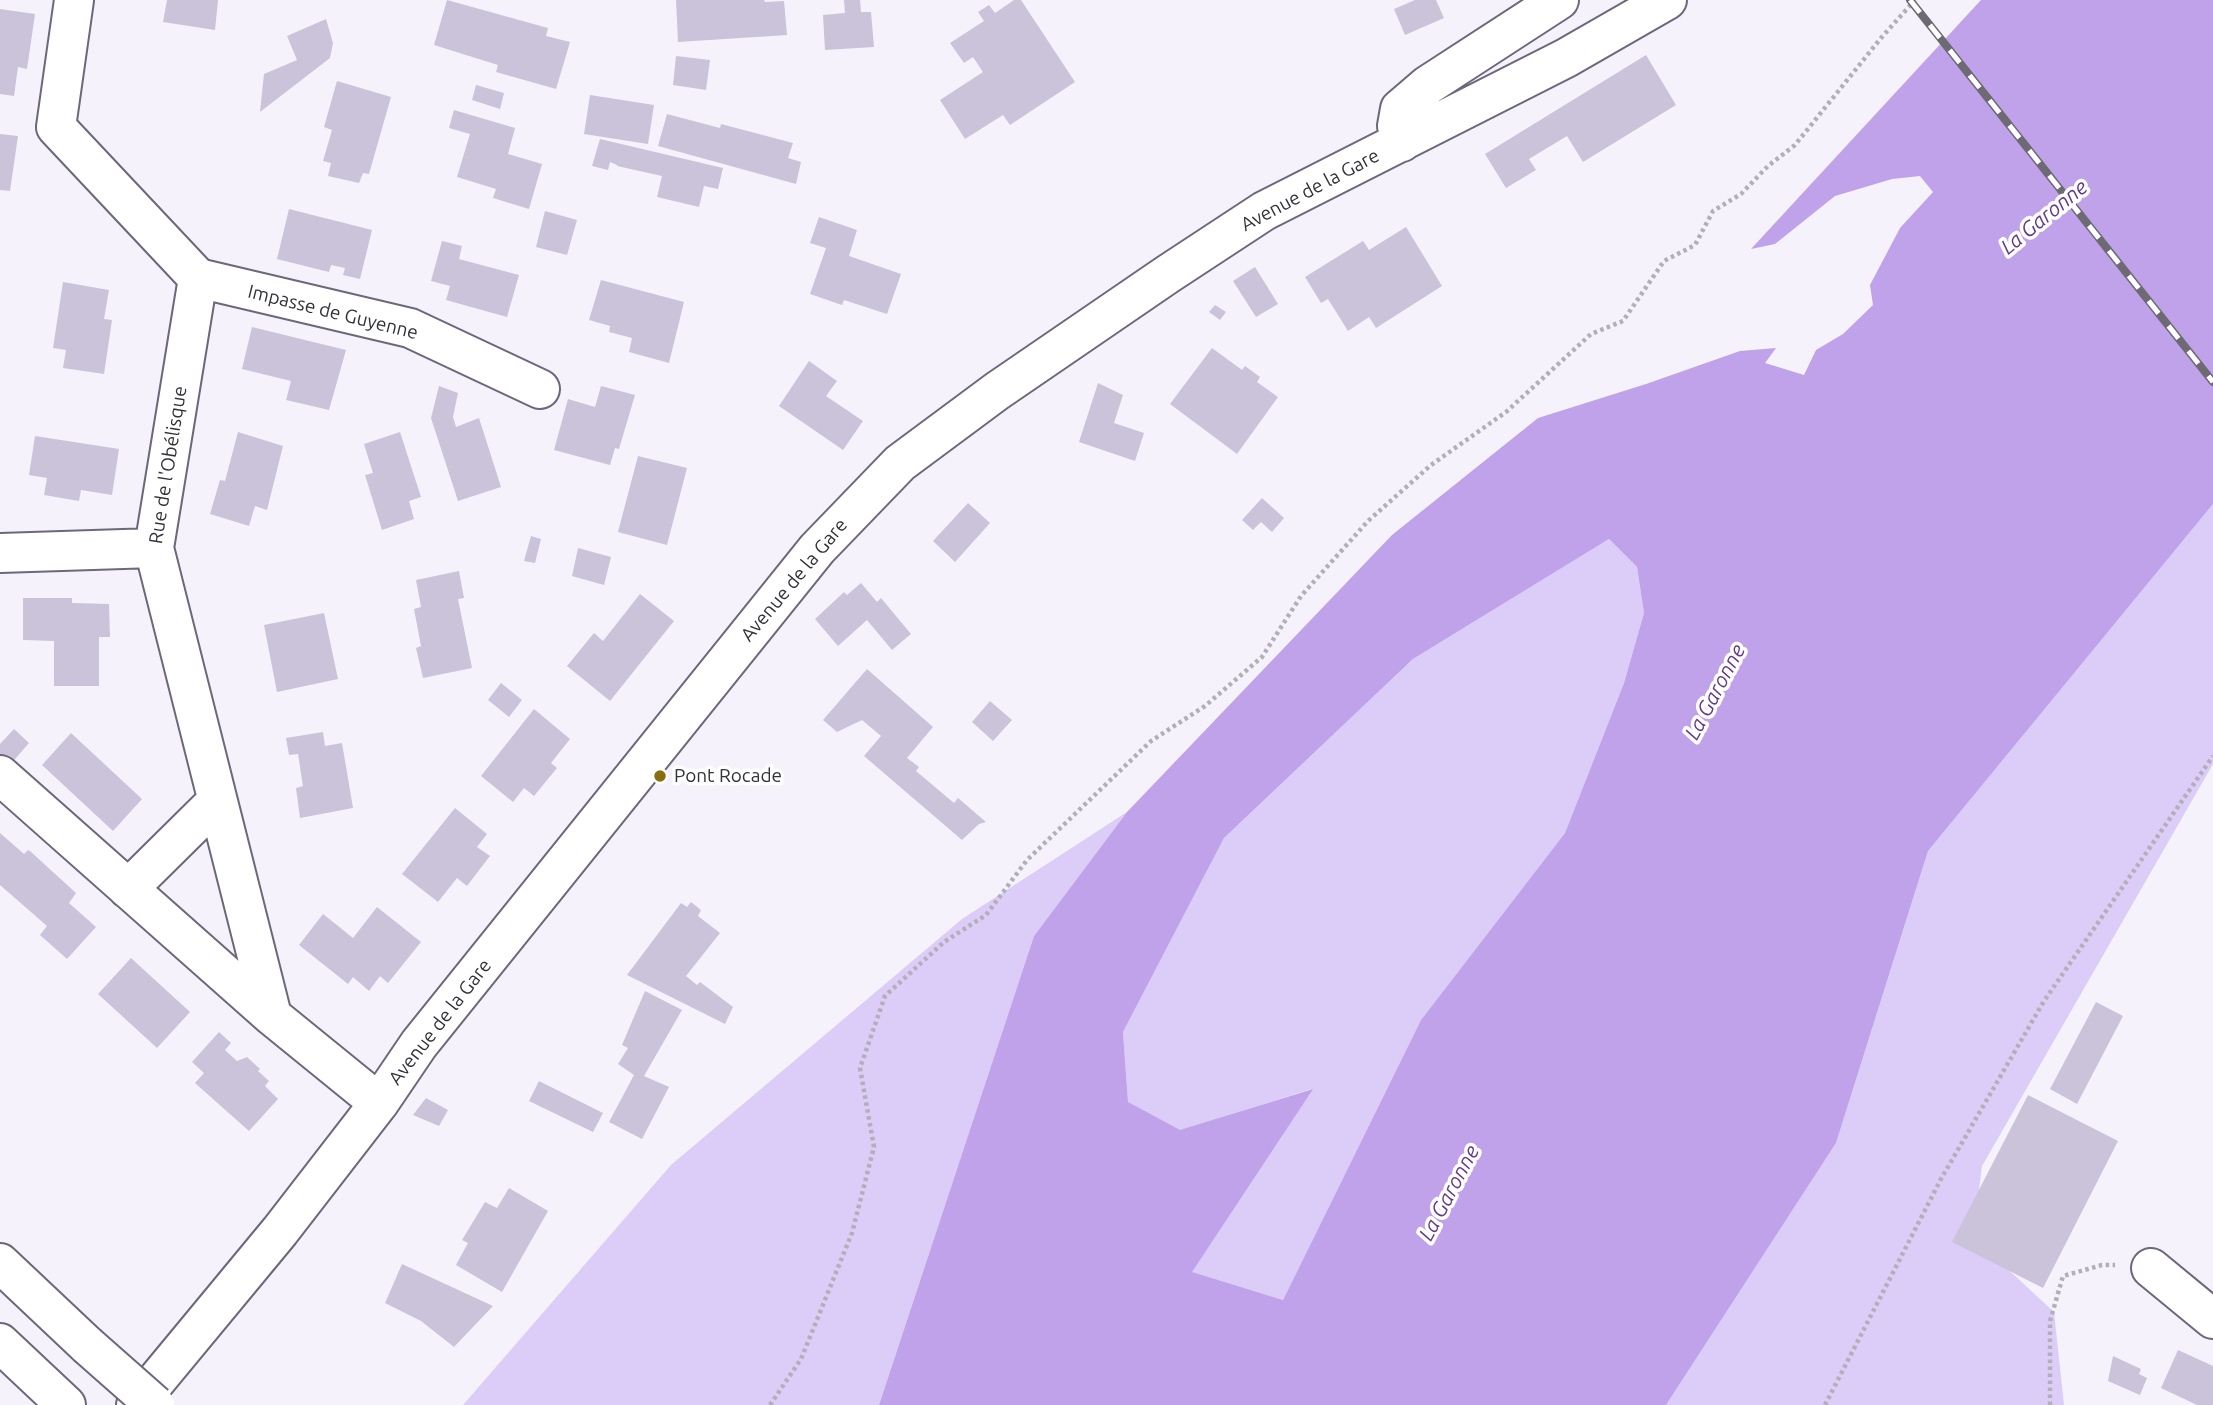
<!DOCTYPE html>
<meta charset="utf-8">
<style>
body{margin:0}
canvas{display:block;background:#f5f2fb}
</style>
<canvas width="2213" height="1405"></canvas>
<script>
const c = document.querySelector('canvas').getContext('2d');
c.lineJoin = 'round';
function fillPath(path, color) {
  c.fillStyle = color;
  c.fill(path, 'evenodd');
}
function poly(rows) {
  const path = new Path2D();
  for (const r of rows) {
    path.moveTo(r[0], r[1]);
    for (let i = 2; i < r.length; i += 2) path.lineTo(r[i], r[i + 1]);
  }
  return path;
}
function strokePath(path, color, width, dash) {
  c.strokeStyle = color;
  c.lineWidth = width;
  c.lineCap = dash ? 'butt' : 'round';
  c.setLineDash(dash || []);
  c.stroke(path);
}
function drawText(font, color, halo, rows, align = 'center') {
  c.font = font + ' Ubuntu,sans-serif';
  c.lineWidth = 7;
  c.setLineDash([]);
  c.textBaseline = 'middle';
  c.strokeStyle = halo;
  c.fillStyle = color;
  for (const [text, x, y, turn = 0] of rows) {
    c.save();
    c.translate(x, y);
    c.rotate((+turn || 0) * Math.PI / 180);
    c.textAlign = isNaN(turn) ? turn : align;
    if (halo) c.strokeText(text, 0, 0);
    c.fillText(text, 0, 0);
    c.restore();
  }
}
const green = poly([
 [2213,504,2213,764,1982,1166,1973,1237,2054,1312,2064,1405,1666,1405,1836,1143,1928,851],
 [1609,539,1637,567,1644,613,1624,683,1565,833,1421,1020,1283,1300,1191,1272,1311,1089,1179,1131,1128,1102,1123,1032,1224,838,1413,659],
 [1127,812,1034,936,879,1405,463,1405,671,1165,962,919]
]);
const water = poly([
 [1981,0,2213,0,2213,504,1928,851,1836,1143,1666,1405,879,1405,1034,936,1127,812,1392,535,1538,418,1646,384,1740,351,1776,348,1765,363,1804,375,1816,350,1843,334,1873,305,1870,285,1900,228,1933,192,1920,176,1892,179,1835,196,1775,244,1751,249],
 [1609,539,1637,567,1644,613,1624,683,1565,833,1421,1020,1283,1300,1192,1272,1313,1089,1180,1130,1128,1102,1123,1032,1224,838,1413,659]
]);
const building = poly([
 [167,0,218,0,215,30,163,22],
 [447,0,548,28,546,36,570,42,556,89,496,72,498,65,434,45],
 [676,0,764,0,765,2,784,1,787,35,678,42],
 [844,0,860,0,861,12,871,12,874,47,825,50,823,15,845,13],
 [1014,0,1021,0,1075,82,1010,125,1003,115,965,139,940,100,983,72,973,57,964,63,950,43,984,21,978,12,989,5,995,13],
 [1415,0,1436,0,1444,18,1405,35,1394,9],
 [0,9,35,14,27,69,18,67,14,96,0,94],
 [326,19,333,43,330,58,260,112,264,74,297,60,287,36],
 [1646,55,1676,105,1583,162,1567,136,1529,159,1536,170,1506,188,1485,154],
 [676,56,710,60,706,90,673,85],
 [337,81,391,97,369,174,363,173,359,183,328,176,331,163,323,161,332,130,324,127],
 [476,85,504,93,500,109,472,100],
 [590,95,654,105,648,144,584,134],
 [454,110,515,128,508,154,542,164,529,209,493,198,496,189,457,177,470,134,449,128],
 [667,114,720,128,721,124,793,143,788,158,801,162,796,184,658,146],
 [0,134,18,136,10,191,0,190],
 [600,139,723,168,718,189,704,186,699,207,657,197,662,176,617,166,617,165,610,162,608,170,592,166],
 [289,209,372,230,360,279,343,275,345,268,331,265,329,272,277,259],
 [545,211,577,220,567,255,536,247],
 [819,217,857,230,849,256,901,274,887,314,844,300,842,305,810,294,826,248,810,243],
 [1406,227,1442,286,1376,328,1369,317,1348,331,1328,299,1321,303,1305,277,1363,241,1369,250],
 [442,241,462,246,459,259,519,275,507,317,446,300,450,286,431,281],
 [1255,267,1278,304,1256,317,1233,281],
 [601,280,684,302,669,363,629,352,632,338,609,332,610,326,589,320],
 [63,282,109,290,104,319,112,320,104,374,63,368,66,350,53,348],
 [1215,305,1226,312,1220,320,1209,312],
 [252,327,346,350,329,410,286,400,291,381,242,369],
 [1212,348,1242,370,1245,366,1260,377,1257,382,1278,397,1237,454,1170,404],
 [809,361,837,381,826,396,863,421,843,450,779,406],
 [1098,383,1123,395,1114,423,1144,433,1135,461,1079,442],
 [439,386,458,393,453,417,456,427,479,418,501,487,458,501,431,418],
 [601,386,635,395,619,449,615,448,610,465,554,450,568,399,595,407],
 [238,432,283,446,267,510,255,506,249,526,210,514,220,480,225,481],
 [400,432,421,497,409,501,414,519,382,530,365,475,373,473,364,444],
 [35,436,119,449,112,495,81,490,79,501,44,495,47,478,29,475],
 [638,456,687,468,667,545,618,532],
 [1262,498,1284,518,1272,532,1261,522,1253,530,1242,520],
 [968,503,990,523,955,562,933,541],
 [531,536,541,539,535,563,524,561],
 [578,548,611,557,604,585,572,576],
 [459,571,464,598,458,599,472,668,423,678,416,648,421,646,414,609,421,607,416,580],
 [861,583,877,602,881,598,911,634,892,650,867,620,838,646,815,619,844,592,847,595],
 [640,594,674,621,610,701,567,666,594,633,603,641],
 [23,598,72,598,72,603,109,604,110,637,99,637,99,686,54,686,54,641,23,640],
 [324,613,338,679,277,692,264,625],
 [867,669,933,727,907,758,919,767,916,771,954,803,958,798,986,822,979,824,962,840,864,756,881,736,862,720,837,732,823,720],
 [501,683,522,700,509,717,488,700],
 [990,701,1012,720,993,741,972,722],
 [534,709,570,739,551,763,557,768,534,796,524,788,513,802,481,776],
 [14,729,29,743,9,766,0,758,0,744],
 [323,732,325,746,342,743,353,808,300,818,296,788,303,786,298,754,289,755,286,738],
 [71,733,142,799,113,831,42,765],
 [455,808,487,834,477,847,490,856,467,886,457,878,438,902,402,874],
 [0,833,24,854,28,850,30,851,76,893,69,903,96,927,67,959,40,935,47,926,0,885],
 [691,902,701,910,698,916,720,933,686,976,697,985,700,982,733,1007,725,1024,627,975,681,903,687,907],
 [377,907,421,942,388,983,380,976,369,991,353,977,348,984,299,945,323,914,353,938],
 [131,958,190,1012,157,1048,98,994],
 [645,991,682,1010,644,1076,669,1087,642,1139,609,1122,634,1075,618,1064,628,1048,622,1045],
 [2096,1002,2123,1016,2077,1104,2050,1089],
 [219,1032,231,1043,225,1050,237,1061,247,1057,260,1069,258,1071,269,1081,265,1086,278,1099,249,1131,195,1083,204,1073,192,1062],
 [539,1081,603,1113,593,1132,529,1101],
 [2028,1095,2118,1141,2043,1288,1952,1242],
 [426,1098,448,1110,439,1126,413,1115],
 [509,1188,548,1211,502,1292,456,1265,468,1243,462,1240,485,1202,497,1208],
 [402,1264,493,1306,454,1347,421,1321,385,1303],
 [2178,1350,2213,1366,2213,1405,2197,1405,2161,1388],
 [2113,1356,2141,1369,2139,1374,2147,1378,2140,1395,2108,1381]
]);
const path = poly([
 [770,1405,801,1359,852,1233,874,1147,860,1068,885,996,944,942,986,915,1027,860,1151,741,1205,706,1262,657,1301,596,1368,521,1431,465,1506,412,1591,334,1623,321,1664,261,1695,245,1713,211,1741,194,1768,166,1795,145,1881,38,1915,0],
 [1825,1405,1941,1179,2044,1001,2213,756],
 [2050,1405,2050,1321,2063,1276,2102,1265,2115,1265]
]);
const minor = poly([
 [74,0,56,127,198,278,154,548,272,1016],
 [1402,142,1397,126,1400,109,1428,85,1559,0],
 [198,278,410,328,540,389],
 [0,553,154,548],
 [0,775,272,1016,379,1103],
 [128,889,217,801],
 [2151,1268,2213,1319],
 [136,1405,280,1231,379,1103,419,1044,817,549,900,463,997,391,1168,274,1264,211,1566,58,1667,0]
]);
const highway = poly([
 [0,1263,87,1345],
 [0,1343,66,1405]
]);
const rail = poly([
 [1910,0,2213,382]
]);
const highwayBridge = poly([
 [87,1345,155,1405]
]);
const markers = [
 [660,776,7,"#886e0e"]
];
const streetNames = [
 ["Avenue de la Gare",1310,190,-28],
 ["Impasse de Guyenne",333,312,14],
 ["Rue de l'Obélisque",168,465,-81],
 ["Avenue de la Gare",794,580,-50],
 ["Avenue de la Gare",440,1022,-52]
];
const poiNames = [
 ["Pont Rocade",674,776]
];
const waterNames = [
 ["La Garonne",2044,217,-39],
 ["La Garonne",1715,692,-62],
 ["La Garonne",1449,1193,-62]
];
fillPath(green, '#dcccf8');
fillPath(water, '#bfa2ea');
fillPath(building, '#cbc3da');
strokePath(minor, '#6e677b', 42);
strokePath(highway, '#6e677b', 42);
strokePath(path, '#b2afb8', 4.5, [3.5, 3.5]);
strokePath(minor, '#fff', 38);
strokePath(highway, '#fff', 38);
strokePath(rail, '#6d6a73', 8);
strokePath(rail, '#fff', 5, [16]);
strokePath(highwayBridge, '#6e677b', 42, []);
strokePath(highwayBridge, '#fff', 38);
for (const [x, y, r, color] of markers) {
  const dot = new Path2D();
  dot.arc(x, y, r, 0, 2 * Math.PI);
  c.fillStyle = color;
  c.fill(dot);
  strokePath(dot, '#fff', 2.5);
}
drawText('19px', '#34313a', '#fff', streetNames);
drawText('19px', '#34313a', '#fff', poiNames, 'left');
drawText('italic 21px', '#603a8e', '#fff', waterNames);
</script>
